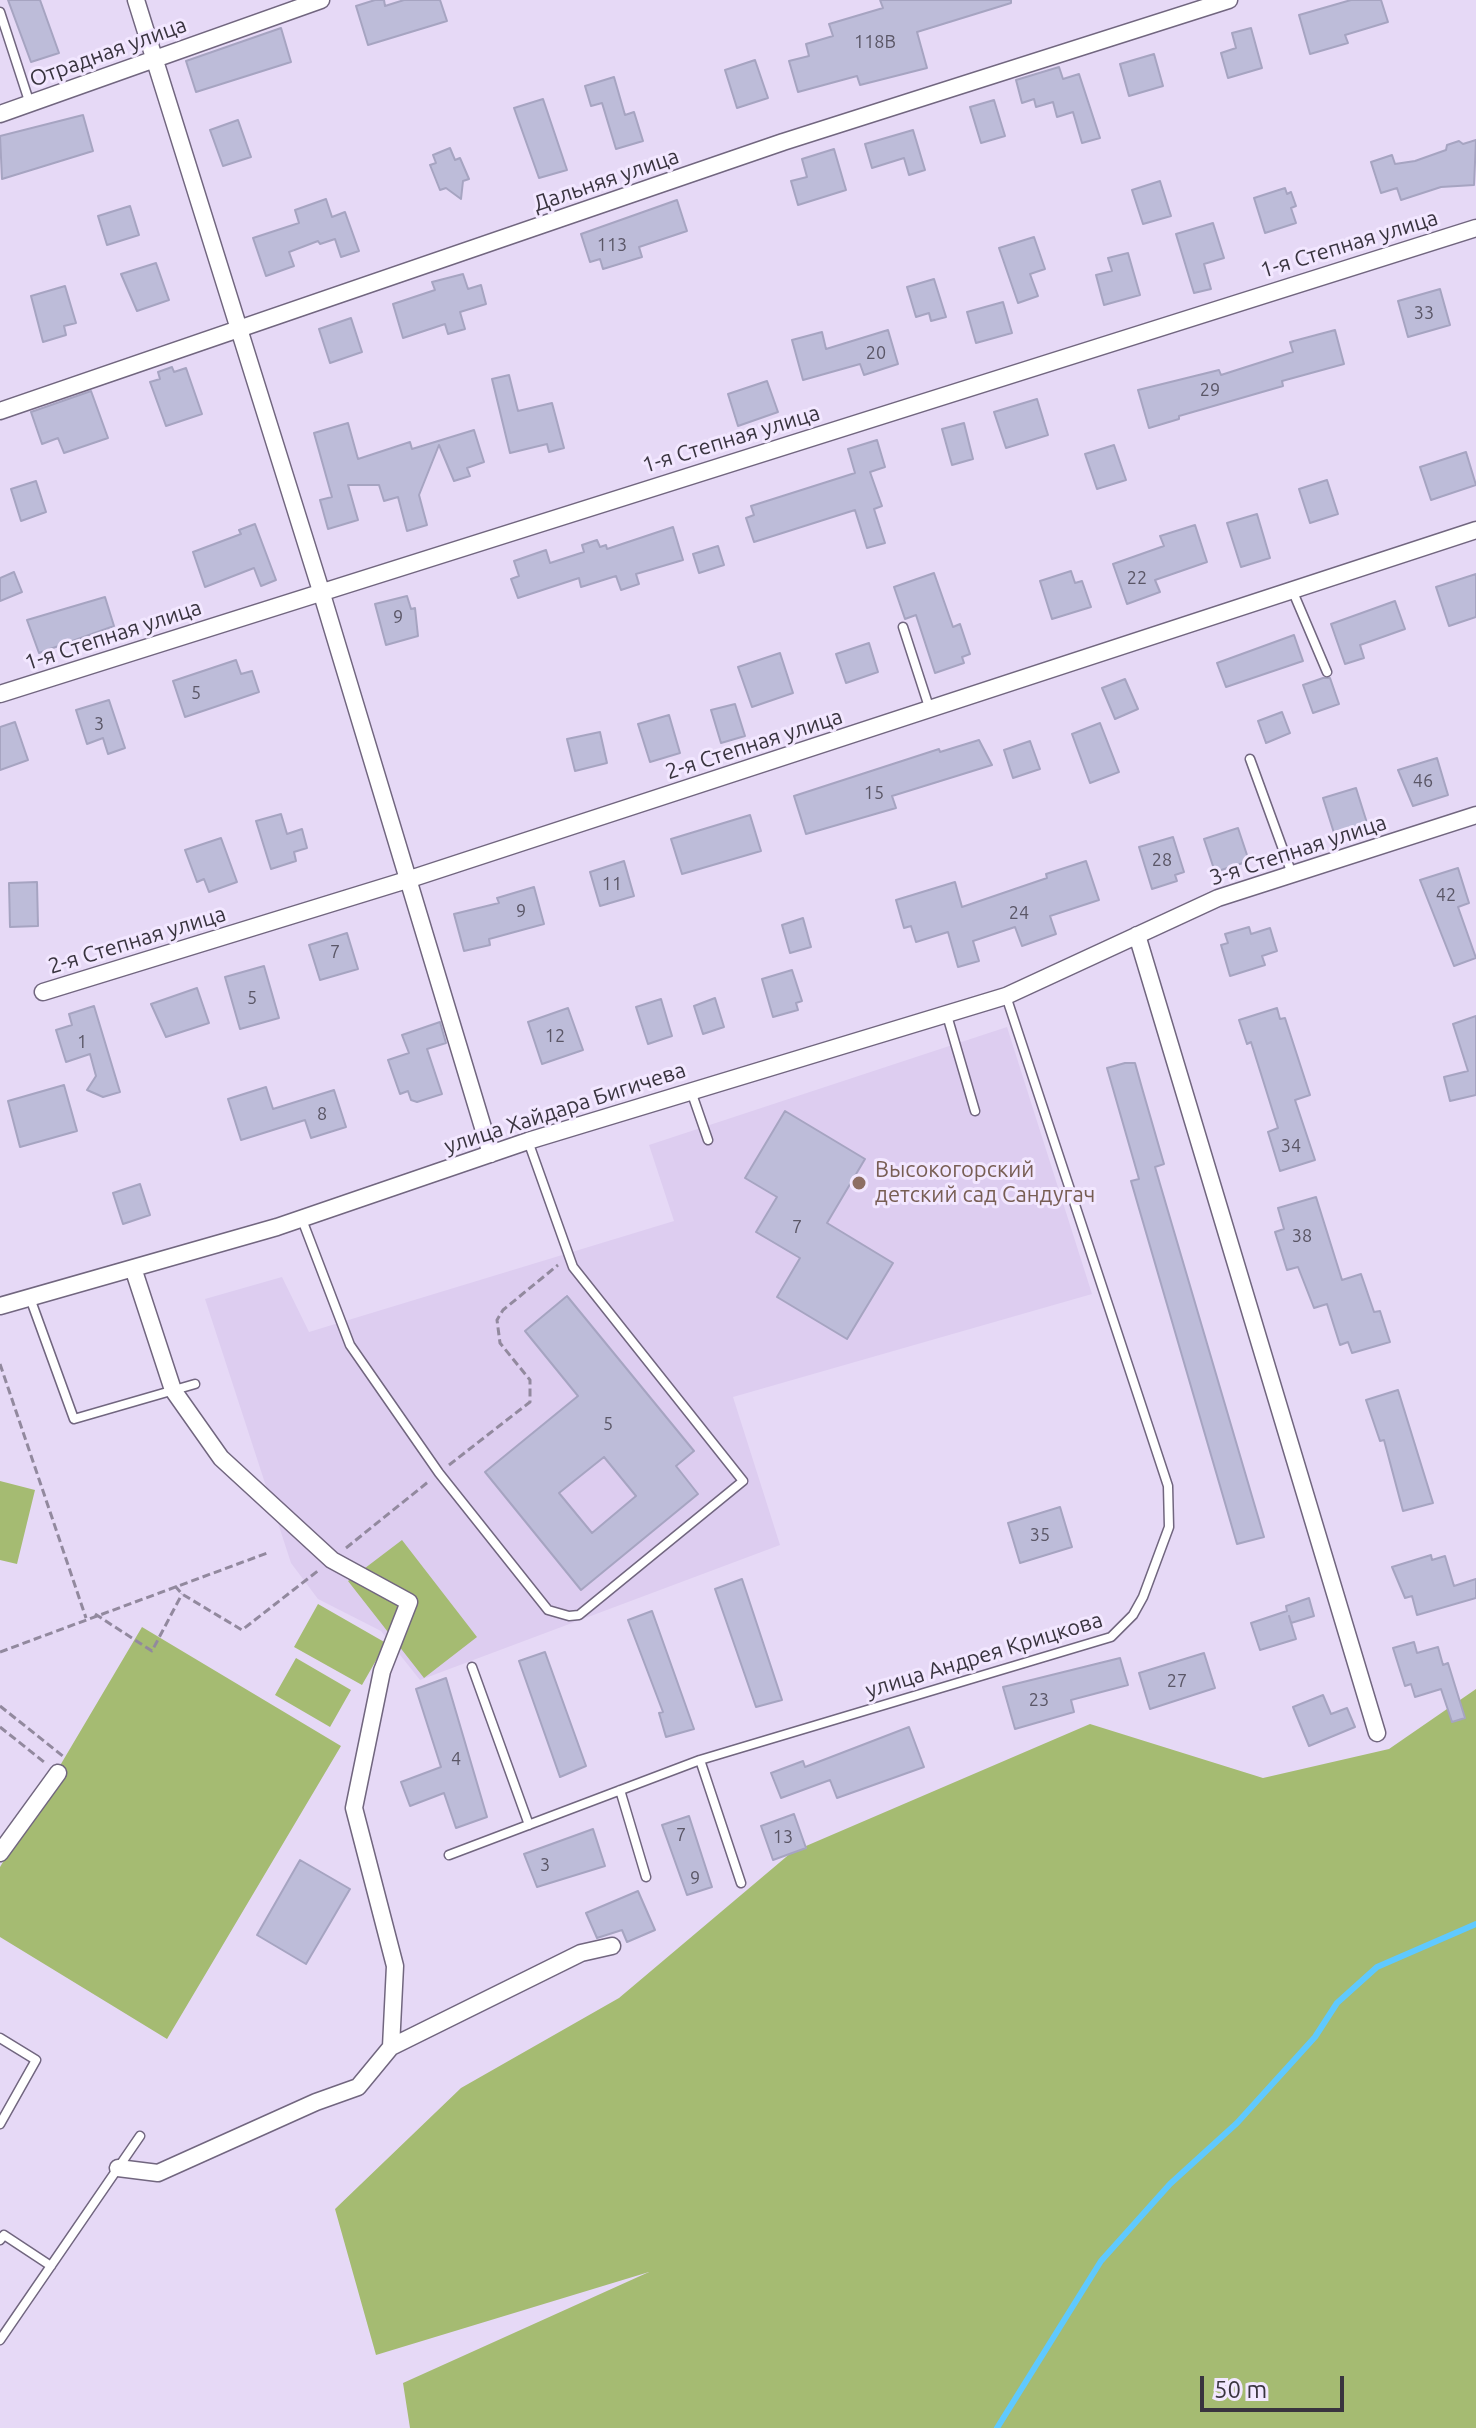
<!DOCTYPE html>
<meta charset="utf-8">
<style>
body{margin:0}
#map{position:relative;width:1476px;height:2428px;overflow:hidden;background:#e6d9f6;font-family:Ubuntu,sans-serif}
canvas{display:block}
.scale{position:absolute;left:1200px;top:2376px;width:144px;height:36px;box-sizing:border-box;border:4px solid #39343f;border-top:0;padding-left:10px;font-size:24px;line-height:28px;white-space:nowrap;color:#39343f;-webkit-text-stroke:6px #f2e7ff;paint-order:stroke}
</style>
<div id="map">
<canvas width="1476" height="2428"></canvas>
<div class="scale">50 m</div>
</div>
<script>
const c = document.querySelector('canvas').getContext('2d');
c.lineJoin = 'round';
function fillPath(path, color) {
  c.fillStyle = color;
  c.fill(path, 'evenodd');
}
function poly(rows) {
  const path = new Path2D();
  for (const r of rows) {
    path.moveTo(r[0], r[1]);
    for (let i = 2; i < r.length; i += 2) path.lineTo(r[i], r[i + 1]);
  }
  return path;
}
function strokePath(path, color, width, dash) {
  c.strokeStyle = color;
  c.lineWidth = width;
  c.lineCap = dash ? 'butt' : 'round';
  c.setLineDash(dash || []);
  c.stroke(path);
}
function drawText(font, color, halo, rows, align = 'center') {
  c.font = font + ' Ubuntu,sans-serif';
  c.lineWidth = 6;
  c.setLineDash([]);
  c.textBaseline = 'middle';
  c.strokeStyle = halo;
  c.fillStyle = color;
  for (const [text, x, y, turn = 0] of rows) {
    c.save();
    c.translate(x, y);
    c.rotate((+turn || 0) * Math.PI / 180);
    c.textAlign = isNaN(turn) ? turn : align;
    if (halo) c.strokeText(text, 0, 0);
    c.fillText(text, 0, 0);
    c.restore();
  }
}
const built = poly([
 [1007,1027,1092,1294,733,1397,780,1545,420,1680,381,1631,318,1599,291,1563,205,1299,282,1277,309,1332,674,1221,649,1145]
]);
const green = poly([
 [0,1481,35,1490,17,1564,0,1560],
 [402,1540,477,1637,424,1678,348,1581],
 [318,1604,386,1643,362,1685,294,1647],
 [142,1627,341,1746,167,2039,0,1937,0,1867],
 [296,1658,351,1690,330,1727,275,1695],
 [1476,1689,1476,2428,410,2428,403,2383,649,2272,376,2355,335,2209,461,2088,619,1998,792,1852,1090,1724,1263,1778,1389,1749]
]);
const stream = poly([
 [997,2428,1101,2261,1170,2184,1237,2123,1315,2037,1337,2003,1377,1967,1476,1924]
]);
const building = poly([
 [8,0,40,0,59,53,31,62,8,0],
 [375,0,384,0,385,6,404,0,440,0,447,21,368,45,356,6,375,0],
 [880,0,1011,0,1011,3,917,32,927,68,860,85,857,76,798,92,789,61,809,56,806,44,833,36,829,24,883,8,880,0],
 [1351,0,1381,0,1388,22,1345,35,1348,43,1310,54,1299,15,1351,0],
 [281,28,291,62,196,92,186,61,281,28],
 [1251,28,1262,68,1228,78,1221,53,1236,48,1232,33,1251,28],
 [1154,54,1163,86,1129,96,1120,64,1154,54],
 [755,60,768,98,737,108,725,70,755,60],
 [1059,67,1063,79,1079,74,1100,138,1082,143,1073,112,1057,117,1053,102,1036,107,1034,99,1022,103,1016,80,1059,67],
 [614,77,625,115,634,112,643,141,616,149,602,103,591,106,585,86,614,77],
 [543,99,567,170,539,178,514,108,543,99],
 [994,100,1005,136,981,143,970,107,994,100],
 [83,115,93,151,2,179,0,136,83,115],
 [238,120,251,157,223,166,210,130,238,120],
 [913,130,925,170,909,175,904,158,872,168,865,144,913,130],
 [1476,140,1474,185,1441,187,1401,200,1397,188,1381,193,1371,162,1392,155,1395,164,1415,161,1446,150,1447,145,1459,141,1463,144,1476,140],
 [450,148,455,160,460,158,469,179,463,181,461,199,446,188,440,190,430,165,436,163,433,155,450,148],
 [834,149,846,190,798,205,791,181,807,177,802,159,834,149],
 [1160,181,1171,216,1143,224,1132,190,1160,181],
 [1285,188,1287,194,1291,192,1296,206,1291,208,1296,223,1265,233,1254,198,1285,188],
 [326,199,332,217,345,212,359,251,341,257,335,239,320,244,318,241,289,252,294,266,266,276,253,238,299,223,295,210,326,199],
 [677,200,687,231,639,247,642,257,603,269,600,259,590,262,581,234,677,200],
 [130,206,139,235,107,245,98,216,130,206],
 [1213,223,1224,258,1204,264,1211,289,1194,293,1176,234,1213,223],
 [1034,237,1045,269,1030,274,1038,296,1018,303,999,248,1034,237],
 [1128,253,1140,295,1104,305,1096,275,1112,271,1108,258,1128,253],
 [156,263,169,300,137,311,121,274,156,263],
 [463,274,468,289,481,285,486,304,460,312,465,329,448,334,445,324,403,338,393,304,435,290,432,282,463,274],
 [934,279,946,317,931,321,929,313,916,317,907,287,934,279],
 [65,286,76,323,64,326,66,335,43,342,31,296,65,286],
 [1440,289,1450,325,1408,337,1398,301,1440,289],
 [1003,302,1012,333,976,343,967,312,1003,302],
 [351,318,362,352,330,363,319,329,351,318],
 [888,330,898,364,864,375,860,364,803,380,792,340,822,332,826,349,888,330],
 [1335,330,1344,364,1282,381,1283,386,1179,416,1179,419,1149,428,1138,390,1219,370,1221,375,1293,352,1290,342,1335,330],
 [172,367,174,372,186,368,202,414,166,426,150,382,160,379,158,372,172,367],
 [509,375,518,411,552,403,564,448,549,452,547,444,510,453,492,379,509,375],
 [767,381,778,412,738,426,728,394,767,381],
 [91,391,108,438,64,453,58,438,42,444,31,412,91,391],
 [1037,399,1048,435,1006,448,994,412,1037,399],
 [348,423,358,459,410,442,412,449,474,430,484,462,467,468,470,476,454,481,439,445,419,495,427,525,407,531,398,497,384,501,379,485,348,485,358,520,328,529,320,500,332,497,314,433,348,423],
 [964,423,973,459,952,465,942,429,964,423],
 [877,440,885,467,870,472,882,506,874,509,885,543,867,548,855,510,754,542,746,518,754,515,751,506,855,473,848,449,877,440],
 [1114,445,1126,480,1097,489,1085,454,1114,445],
 [1466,452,1476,485,1431,500,1420,467,1466,452],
 [1327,480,1338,514,1310,523,1299,489,1327,480],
 [36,481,46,512,21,521,11,489,36,481],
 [1257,514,1270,558,1241,567,1227,523,1257,514],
 [255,524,276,580,261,586,254,568,205,587,193,552,241,534,239,530,255,524],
 [1195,525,1207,562,1155,580,1160,592,1127,604,1113,564,1164,546,1160,536,1195,525],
 [673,527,683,560,636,574,639,584,621,590,616,576,581,587,579,578,518,598,511,579,519,576,514,561,546,550,550,563,584,552,582,545,597,540,600,547,606,545,607,549,673,527],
 [718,546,724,565,699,573,693,554,718,546],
 [1071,571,1075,583,1082,581,1091,607,1052,619,1040,581,1071,571],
 [14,572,22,592,0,601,0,578,14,572],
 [934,573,953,627,960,624,970,654,962,657,964,663,935,673,916,615,905,619,894,587,934,573],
 [1476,574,1476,617,1449,626,1436,587,1476,574],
 [407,596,411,609,415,608,418,636,386,645,375,604,407,596],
 [105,597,114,626,39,653,27,620,105,597],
 [1395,601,1405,629,1360,645,1364,658,1345,664,1331,624,1395,601],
 [1294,635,1303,661,1226,687,1217,663,1294,635],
 [869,643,878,672,846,683,836,654,869,643],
 [780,653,793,693,752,707,738,667,780,653],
 [236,660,241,674,252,671,259,692,185,717,173,681,236,660],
 [1323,678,1330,678,1339,704,1313,713,1303,685,1323,678],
 [1125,679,1138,709,1115,719,1102,688,1125,679],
 [109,700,125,748,108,754,103,738,87,744,76,710,109,700],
 [735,704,745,736,721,743,711,710,735,704],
 [1282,712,1290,733,1266,743,1258,721,1282,712],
 [669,715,680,753,650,762,638,724,669,715],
 [15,722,28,760,0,770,0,727,15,722],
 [1100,723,1119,772,1090,783,1072,734,1100,723],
 [600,732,607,763,575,771,567,739,600,732],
 [979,740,992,765,892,796,896,808,806,834,794,796,939,749,940,752,979,740],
 [1030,741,1040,769,1013,778,1004,750,1030,741],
 [1437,758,1448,795,1413,806,1398,770,1437,758],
 [1356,788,1367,823,1334,833,1323,798,1356,788],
 [281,814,287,834,302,829,307,848,294,852,296,861,271,869,256,821,281,814],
 [750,815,761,851,682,874,671,839,750,815],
 [1238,828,1249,861,1215,872,1204,839,1238,828],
 [1173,837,1184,872,1175,875,1177,881,1152,889,1139,847,1173,837],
 [221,838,237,882,209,892,204,879,197,882,185,850,221,838],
 [624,861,634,896,600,906,590,872,624,861],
 [1086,861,1099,900,1050,916,1056,934,1022,946,1015,927,973,941,979,961,958,967,948,932,916,942,911,926,904,928,896,900,955,882,962,907,1047,878,1046,874,1086,861],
 [1458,868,1469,903,1458,907,1476,958,1454,966,1420,880,1458,868],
 [37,882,38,926,10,927,9,883,37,882],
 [534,887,544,924,489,939,490,945,464,951,454,914,499,903,497,898,534,887],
 [803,918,811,947,790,953,782,925,803,918],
 [1249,927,1251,934,1270,928,1277,951,1262,956,1265,965,1230,976,1221,945,1228,943,1225,934,1249,927],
 [347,933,358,969,320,980,309,945,347,933],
 [264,966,279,1018,240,1029,225,977,264,966],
 [792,970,802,1001,796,1003,798,1010,773,1017,762,979,792,970],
 [197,988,209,1023,166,1037,151,1004,197,988],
 [715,998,724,1027,703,1034,694,1006,715,998],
 [661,999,672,1036,648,1044,636,1007,661,999],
 [94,1006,120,1092,103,1097,87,1090,96,1076,90,1054,66,1062,56,1030,72,1025,69,1014,94,1006],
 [568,1008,583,1050,542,1064,528,1022,568,1008],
 [1277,1008,1280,1019,1285,1018,1310,1095,1295,1100,1315,1160,1280,1171,1268,1132,1278,1128,1251,1042,1247,1044,1239,1020,1277,1008],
 [1476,1016,1476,1095,1450,1101,1444,1077,1468,1071,1453,1024,1476,1016],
 [440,1022,446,1043,427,1049,442,1094,417,1102,411,1100,408,1091,400,1094,388,1060,409,1053,402,1035,440,1022],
 [1125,1063,1135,1063,1142,1088,1164,1164,1155,1167,1264,1537,1237,1544,1131,1181,1139,1179,1107,1068,1125,1063],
 [64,1085,77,1131,20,1147,8,1101,64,1085],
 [266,1087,273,1109,334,1090,346,1127,311,1138,305,1120,241,1140,228,1099,266,1087],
 [785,1111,865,1159,827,1223,893,1263,847,1339,777,1297,800,1258,756,1232,777,1197,745,1178,785,1111],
 [140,1184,150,1215,123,1224,113,1193,140,1184],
 [1316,1197,1342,1280,1361,1274,1374,1312,1380,1311,1390,1342,1352,1353,1348,1342,1340,1345,1327,1304,1314,1308,1298,1267,1287,1270,1275,1232,1284,1229,1278,1208,1316,1197],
 [567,1296,694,1451,676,1466,698,1494,581,1590,485,1472,578,1396,525,1331,567,1296],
 [604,1457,636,1496,592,1533,559,1493,604,1457],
 [1398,1390,1433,1503,1403,1511,1384,1440,1380,1441,1366,1400,1398,1390],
 [1060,1507,1072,1547,1020,1563,1008,1523,1060,1507],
 [1431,1555,1432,1560,1445,1556,1454,1586,1476,1579,1476,1598,1417,1615,1412,1596,1405,1598,1392,1567,1431,1555],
 [742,1579,782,1700,756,1707,715,1589,742,1579],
 [1309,1598,1314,1616,1291,1623,1289,1616,1296,1639,1260,1650,1251,1623,1287,1611,1286,1606,1309,1598],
 [652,1611,694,1729,666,1737,659,1713,663,1712,628,1620,652,1611],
 [1414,1642,1417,1653,1438,1647,1443,1665,1448,1663,1465,1718,1452,1722,1441,1689,1415,1697,1411,1684,1405,1686,1393,1648,1414,1642],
 [545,1652,586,1766,560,1777,519,1661,545,1652],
 [1204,1653,1215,1688,1150,1709,1139,1673,1204,1653],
 [1120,1658,1128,1685,1071,1700,1074,1712,1015,1729,1003,1687,1120,1658],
 [446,1678,487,1817,456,1828,444,1793,410,1806,401,1782,441,1767,416,1689,446,1678],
 [1323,1695,1331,1714,1347,1708,1355,1727,1309,1746,1293,1707,1323,1695],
 [909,1727,924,1767,837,1798,830,1780,781,1798,771,1773,803,1761,805,1767,909,1727],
 [794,1814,806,1848,773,1860,761,1826,794,1814],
 [689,1816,712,1887,687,1895,662,1825,689,1816],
 [593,1829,605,1866,537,1887,524,1854,593,1829],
 [300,1860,350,1889,306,1964,257,1935,300,1860],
 [638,1891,655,1930,627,1942,622,1930,597,1938,586,1913,638,1891]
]);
const path = poly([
 [0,1364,86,1618],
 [449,1465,530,1402,530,1380,500,1343,497,1320,503,1310,558,1265],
 [346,1548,428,1482],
 [175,1586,182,1594,242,1630,319,1570],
 [95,1614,152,1651,182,1594],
 [0,1652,270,1552],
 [0,1706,64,1757],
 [0,1727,44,1762]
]);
const lane = poly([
 [0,12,30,104],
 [1293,592,1327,672],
 [903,627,930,710],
 [1250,759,1292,874],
 [946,1012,975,1111],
 [691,1091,708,1140],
 [301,1217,350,1345,439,1473,548,1610,569,1616,579,1615,743,1481,573,1267,528,1141],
 [30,1298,74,1419,195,1384],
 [472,1667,529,1825],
 [700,1760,741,1883],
 [620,1790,646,1877],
 [449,1855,700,1760,1111,1637,1133,1615,1143,1597,1169,1527,1168,1486,1006,996],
 [0,2038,36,2060,0,2124],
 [0,2240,4,2235,51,2266],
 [0,2340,140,2136]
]);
const street = poly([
 [136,0,321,591,491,1154],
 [0,114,321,0],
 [0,411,783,142,1229,0],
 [0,694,1476,228],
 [1137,935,1377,1733],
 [43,992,410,879,1476,530],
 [133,1268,173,1390,221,1458,332,1560,409,1602,382,1671,354,1808,395,1966,391,2047],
 [0,1306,277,1227,528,1141,1006,996,1218,898,1476,815],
 [0,1853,58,1773],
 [118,2168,158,2173,316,2102,358,2087,391,2047,581,1953,612,1946]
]);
const markers = [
 [859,1183,8,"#8d6e63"]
];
const numberNames = [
 ["118В",875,42],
 ["113",612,245],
 ["33",1424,313],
 ["20",876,353],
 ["29",1210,390],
 ["22",1137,578],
 ["9",398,617],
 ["5",196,693],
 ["3",99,724],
 ["46",1423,781],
 ["15",874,793],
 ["28",1162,860],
 ["11",612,884],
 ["42",1446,895],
 ["9",521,911],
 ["24",1019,913],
 ["7",335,952],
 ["5",252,998],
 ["12",555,1036],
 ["1",82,1042],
 ["8",322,1114],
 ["34",1291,1146],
 ["7",797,1227],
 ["38",1302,1236],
 ["5",608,1424],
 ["35",1040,1535],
 ["27",1177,1681],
 ["23",1039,1700],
 ["4",456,1759],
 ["7",681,1835],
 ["13",783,1837],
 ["3",545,1865],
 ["9",695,1878]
];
const streetNames = [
 ["Отрадная улица",108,52,-20],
 ["Дальняя улица",606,180,-19],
 ["1-я Степная улица",1349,244,-17],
 ["1-я Степная улица",731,439,-17],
 ["1-я Степная улица",113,635,-18],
 ["2-я Степная улица",754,744,-18],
 ["3-я Степная улица",1298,850,-18],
 ["2-я Степная улица",137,940,-17],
 ["улица Хайдара Бигичева",565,1108,-18],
 ["улица Андрея Крицкова",984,1655,-17]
];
const educationNames = [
 ["Высокогорский",875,1170],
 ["детский сад Сандугач",875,1195]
];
fillPath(built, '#ddcdf0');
fillPath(green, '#a5bb72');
strokePath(stream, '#5fc9ff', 6);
fillPath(building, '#bdbcd9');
strokePath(building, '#a6a4c1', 2);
strokePath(lane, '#71667f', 11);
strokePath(street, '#71667f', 19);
strokePath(path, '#92899e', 3, [8, 4]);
strokePath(lane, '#fff', 8);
strokePath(street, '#fff', 16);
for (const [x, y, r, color] of markers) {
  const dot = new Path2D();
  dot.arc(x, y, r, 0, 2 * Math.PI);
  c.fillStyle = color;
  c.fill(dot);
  strokePath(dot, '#f2e7ff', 3);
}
drawText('18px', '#5a5666', null, numberNames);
drawText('22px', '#39343f', '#f2e7ff', streetNames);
drawText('22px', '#785e54', '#f2e7ff', educationNames, 'left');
</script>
